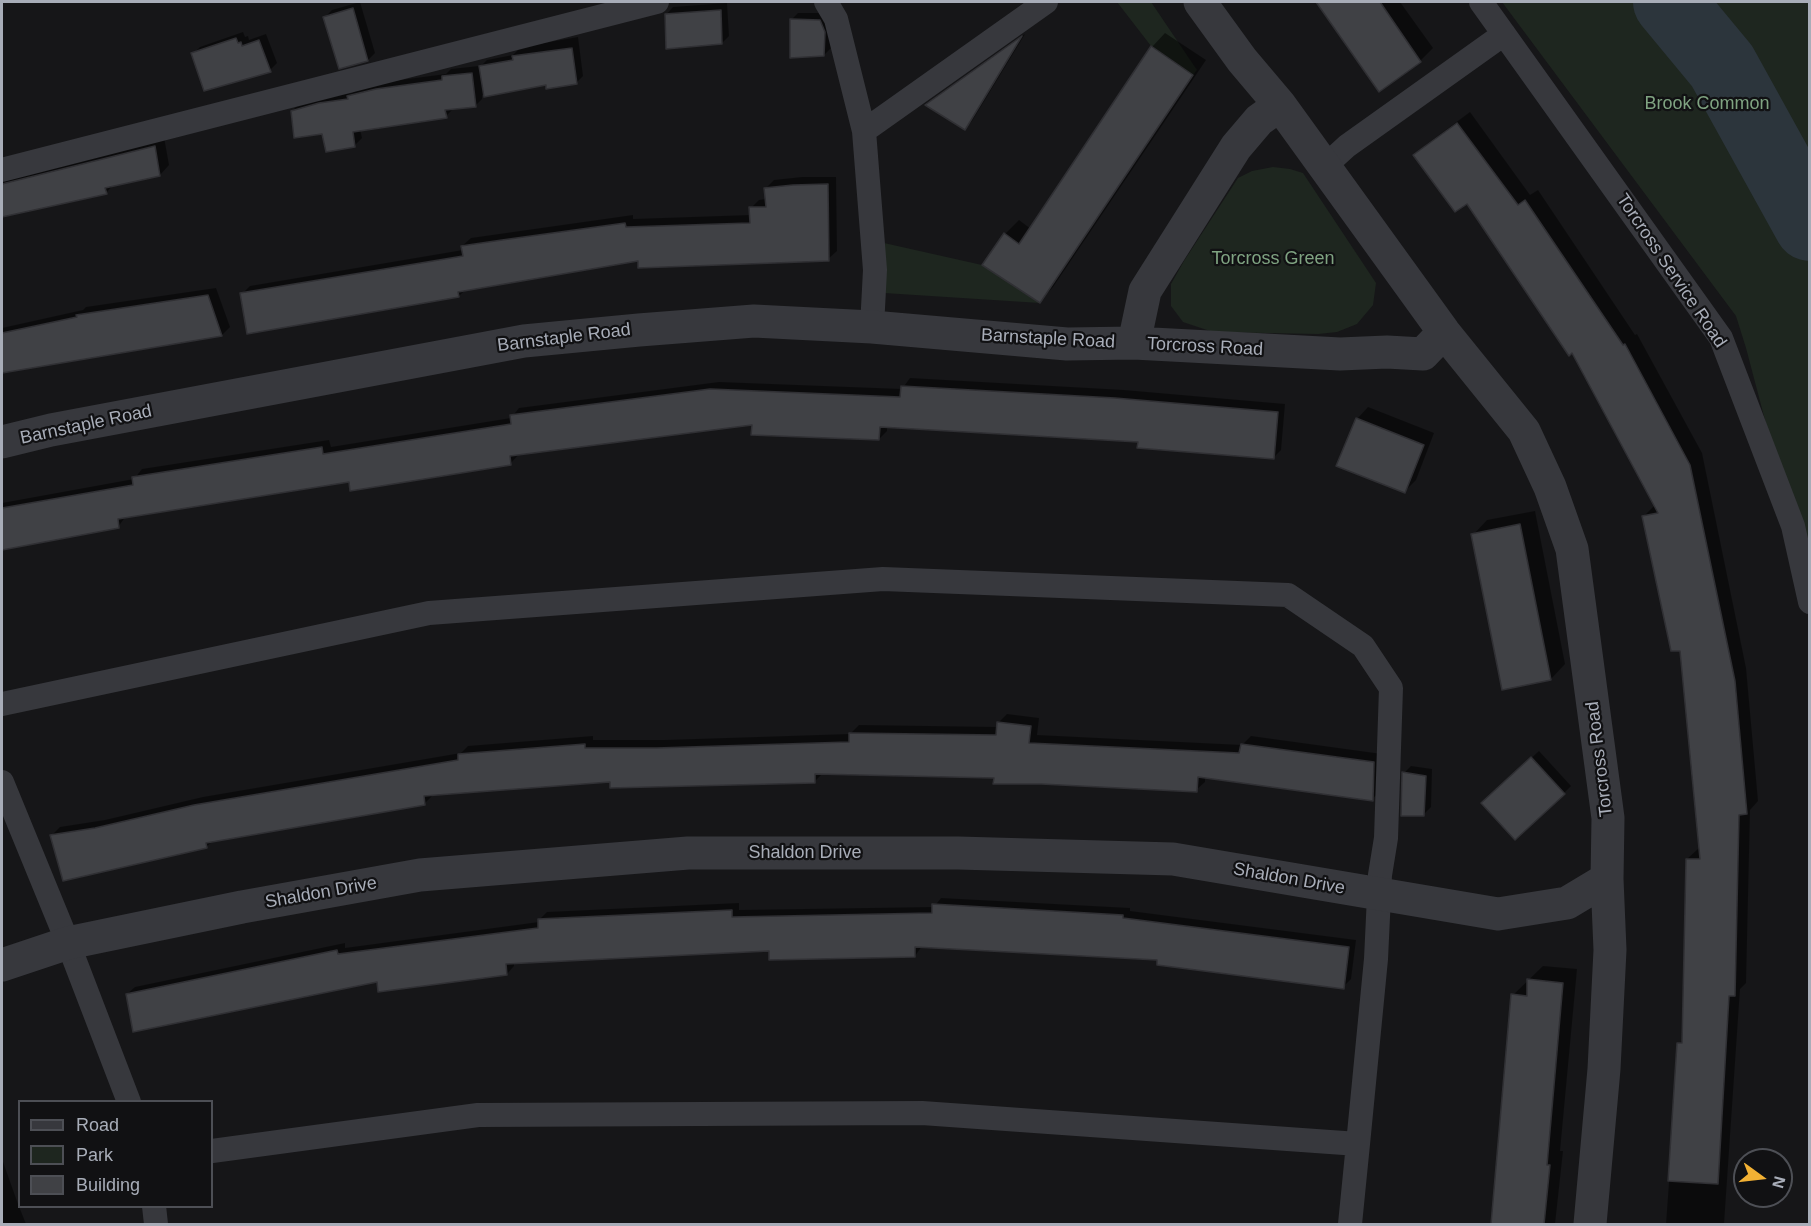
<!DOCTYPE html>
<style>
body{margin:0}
#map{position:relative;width:1811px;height:1226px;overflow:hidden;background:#161618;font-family:Arial,sans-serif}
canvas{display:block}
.frame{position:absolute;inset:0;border:3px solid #a8adb8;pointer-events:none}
.legend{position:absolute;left:18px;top:1100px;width:195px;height:108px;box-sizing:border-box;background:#111113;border:2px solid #4d4f55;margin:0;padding:8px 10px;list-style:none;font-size:18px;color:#a8adb8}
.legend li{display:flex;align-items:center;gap:12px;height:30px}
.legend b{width:30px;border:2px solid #4d4f55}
.north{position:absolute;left:1733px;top:1148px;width:60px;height:60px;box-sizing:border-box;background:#111113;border:2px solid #4d4f55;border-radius:50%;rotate:105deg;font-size:16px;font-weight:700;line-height:24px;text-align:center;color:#a8adb8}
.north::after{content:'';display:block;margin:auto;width:21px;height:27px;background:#f2b134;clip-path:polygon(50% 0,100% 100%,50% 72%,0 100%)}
</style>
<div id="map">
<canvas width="1811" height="1226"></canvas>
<div class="frame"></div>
<ul class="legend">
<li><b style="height:8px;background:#37383d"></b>Road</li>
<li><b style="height:16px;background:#1e261f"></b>Park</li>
<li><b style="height:16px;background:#404145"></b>Building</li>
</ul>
<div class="north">N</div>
</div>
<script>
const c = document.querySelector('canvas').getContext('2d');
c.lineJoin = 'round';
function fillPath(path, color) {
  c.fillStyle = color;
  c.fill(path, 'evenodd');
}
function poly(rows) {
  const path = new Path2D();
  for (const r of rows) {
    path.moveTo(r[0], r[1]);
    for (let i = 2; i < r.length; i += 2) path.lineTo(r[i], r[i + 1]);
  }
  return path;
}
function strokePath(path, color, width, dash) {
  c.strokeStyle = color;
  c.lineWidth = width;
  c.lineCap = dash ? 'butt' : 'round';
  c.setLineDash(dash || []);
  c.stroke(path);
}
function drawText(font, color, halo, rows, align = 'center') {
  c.font = font + ' Arial,sans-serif';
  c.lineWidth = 4.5;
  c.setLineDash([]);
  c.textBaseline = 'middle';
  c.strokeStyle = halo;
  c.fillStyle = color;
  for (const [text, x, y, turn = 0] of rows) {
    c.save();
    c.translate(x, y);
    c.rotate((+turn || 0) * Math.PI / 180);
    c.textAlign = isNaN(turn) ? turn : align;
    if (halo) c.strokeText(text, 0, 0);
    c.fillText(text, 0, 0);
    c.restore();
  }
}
const green = poly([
 [1117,2,1151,2,1197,70,1193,75,1151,46],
 [1502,2,1809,2,1809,602,1793,526,1746,348,1736,316],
 [1273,167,1290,169,1303,173,1376,283,1373,305,1357,324,1337,332,1318,334,1213,332,1183,322,1171,306,1171,284,1184,261,1238,178,1252,171],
 [884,243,982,265,1040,303,884,293]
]);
const shadow = poly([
 [360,2,375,53,368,60,325,17,332,10],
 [1318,2,1400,2,1433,48,1421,60,1379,90],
 [727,3,729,36,722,43,666,15,673,7],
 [798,13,827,13,831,48,824,55,791,20],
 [243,32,245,37,248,36,249,40,266,34,277,63,270,70,193,54,200,47],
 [1165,33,1206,60,1053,287,1040,301,1005,234,1019,220,1031,229,1152,47],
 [1025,34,972,121,965,128,927,105],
 [578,37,583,76,576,83,547,83,482,95,482,99,475,106,453,109,446,116,360,129,362,138,355,145,324,133,292,111,299,104,327,97,352,93,356,90,385,82,446,74,451,69,479,66,479,68,487,60,513,55,521,47],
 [1470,112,1530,195,1538,190,1635,335,1637,334,1702,453,1746,668,1758,801,1750,810,1746,983,1740,989,1724,1224,1666,1224,1679,1044,1683,1039,1687,859,1699,848,1681,650,1644,516,1655,505,1573,351,1467,201,1415,155,1427,144],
 [164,137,169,165,160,175,114,184,106,193,6,215,2,218,2,176],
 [802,177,836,177,837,251,828,259,639,260,466,289,459,296,242,294,250,286,463,250,462,246,471,238,633,215,633,219,751,215,751,208,759,200,766,199,765,189,774,180],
 [216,288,230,327,222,335,2,373,2,328,83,310,86,307],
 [910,378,1124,390,1285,404,1281,450,1273,458,1139,441,887,426,887,431,879,439,753,423,519,454,511,463,350,481,126,516,118,527,2,550,2,503,134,479,142,469,329,440,331,447,511,418,519,408,719,382,902,389],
 [1368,407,1434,433,1416,480,1405,491,1357,419],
 [1535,511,1565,664,1551,679,1473,535,1487,520],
 [1007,714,1039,718,1037,735,1242,745,1251,736,1382,754,1381,791,1372,799,1205,776,1205,782,1196,790,995,776,823,773,814,782,611,780,433,795,424,804,213,841,206,847,51,836,60,827,105,820,203,797,461,753,468,746,593,736,593,740,665,740,850,734,859,725,998,727,998,723],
 [1539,751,1571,786,1564,793,1490,796],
 [1411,766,1432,769,1431,807,1424,814,1404,773],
 [941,898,1130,908,1130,911,1356,940,1351,979,1343,987,1159,958,922,946,915,956,770,949,514,962,514,966,507,974,127,994,135,987,345,943,345,948,539,922,539,920,547,912,739,903,739,910,934,907],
 [1543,966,1577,969,1560,1151,1563,1151,1555,1224,1493,1224,1513,995],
 [2,1159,18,1204,26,1224,2,1224]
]);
const river = poly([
 [1669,2,1722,66,1810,225]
]);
const building = poly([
 [1316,2,1380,2,1421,62,1379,92,1316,2],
 [353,8,368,61,339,69,323,17,353,8],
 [721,10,722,44,666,49,665,14,721,10],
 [790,19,820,20,825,32,824,56,790,58,790,19],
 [1022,36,965,130,925,105,1022,36],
 [236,38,238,43,241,42,242,46,259,40,271,72,204,91,191,53,236,38],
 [1151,46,1193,75,1040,303,982,265,1004,233,1019,244,1151,46],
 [572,48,577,84,546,89,546,85,484,97,479,66,513,60,512,56,572,48],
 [472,73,476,107,445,110,447,118,353,132,355,147,326,152,322,134,294,138,291,111,319,103,348,99,347,96,376,89,442,80,442,76,472,73],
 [1457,123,1518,205,1525,200,1623,345,1625,344,1690,465,1735,681,1747,814,1739,815,1735,996,1729,996,1718,1184,1668,1181,1677,1043,1682,1043,1686,859,1700,859,1680,651,1671,651,1642,516,1658,513,1572,353,1569,356,1467,204,1455,212,1413,155,1457,123],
 [155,146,160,176,105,188,107,194,2,217,2,184,155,146],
 [828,184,829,261,638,268,638,261,458,292,459,297,247,334,240,293,463,256,461,246,502,240,625,223,626,227,750,223,749,207,766,207,764,188,793,185,828,184],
 [208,295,222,336,2,373,2,333,77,317,76,315,208,295],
 [901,386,1115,398,1278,412,1274,459,1137,448,1138,442,880,427,879,440,751,435,752,425,510,456,511,465,350,491,349,482,118,519,119,528,2,550,2,508,133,485,132,477,322,447,323,454,511,424,510,415,710,389,900,397,901,386],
 [1356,418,1424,445,1405,493,1336,466,1356,418],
 [1520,524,1551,680,1502,690,1471,534,1520,524],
 [997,722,1031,726,1029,743,1239,753,1241,744,1374,762,1373,801,1198,777,1197,792,1041,784,993,784,994,778,815,774,815,783,610,788,610,782,424,796,425,805,206,843,207,848,63,881,50,835,95,828,194,805,458,760,458,754,585,744,585,748,656,748,849,742,849,733,996,735,997,722],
 [1531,757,1565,794,1515,840,1481,803,1531,757],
 [1402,772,1426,776,1424,816,1401,816,1402,772],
 [932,904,1123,915,1123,918,1349,947,1344,989,1157,965,1157,960,915,947,915,957,769,960,769,951,506,964,507,975,378,992,377,982,133,1032,126,994,337,950,338,954,538,928,538,919,732,910,732,917,932,913,932,904],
 [1527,979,1563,983,1547,1165,1550,1165,1544,1224,1491,1224,1511,994,1527,996,1527,979]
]);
const service = poly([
 [826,2,836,19,864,131],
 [1481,2,1721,338,1793,526,1810,602],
 [1324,167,1347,146,1504,34],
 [2,170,657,2],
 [872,327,875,270,864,131,1046,2],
 [2,704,429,613,883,579,1288,595,1363,646,1391,688,1386,838,1380,875,1376,959,1358,1144,922,1113,478,1115,212,1151],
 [2,782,68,943,129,1102],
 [154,1206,156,1224],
 [1350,1224,1358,1144]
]);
const minor = poly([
 [1200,2,1242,60,1280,105,1444,332,1524,431,1550,487,1572,549,1608,818,1607,879,1610,950,1604,1069,1590,1224],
 [1280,105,1259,120,1236,147,1145,291,1134,343,1340,354,1387,352,1423,354,1444,332],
 [2,442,51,430,524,341,639,330,754,321,872,327,1067,344,1134,343],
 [2,965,68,943,242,907,420,875,688,853,958,853,1173,859,1498,914,1567,903,1607,879]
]);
const parkNames = [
 ["Brook Common",1707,104],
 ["Torcross Green",1273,259]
];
const streetNames = [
 ["Torcross Service Road",1671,271,56],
 ["Barnstaple Road",564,338,-7],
 ["Barnstaple Road",1048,339,3],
 ["Torcross Road",1205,347,3],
 ["Barnstaple Road",86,425,-12],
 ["Torcross Road",1600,759,-97],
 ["Shaldon Drive",805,853],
 ["Shaldon Drive",1289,879,10],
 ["Shaldon Drive",321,893,-10]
];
fillPath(green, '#1e261f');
fillPath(shadow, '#0007');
strokePath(river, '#2c353c', 72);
fillPath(building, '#404145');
strokePath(building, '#303034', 1.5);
strokePath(service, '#37383d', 24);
strokePath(minor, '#37383d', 33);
drawText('18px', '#7fa381', '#111113', parkNames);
drawText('18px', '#a8adb8', '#111113', streetNames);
</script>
